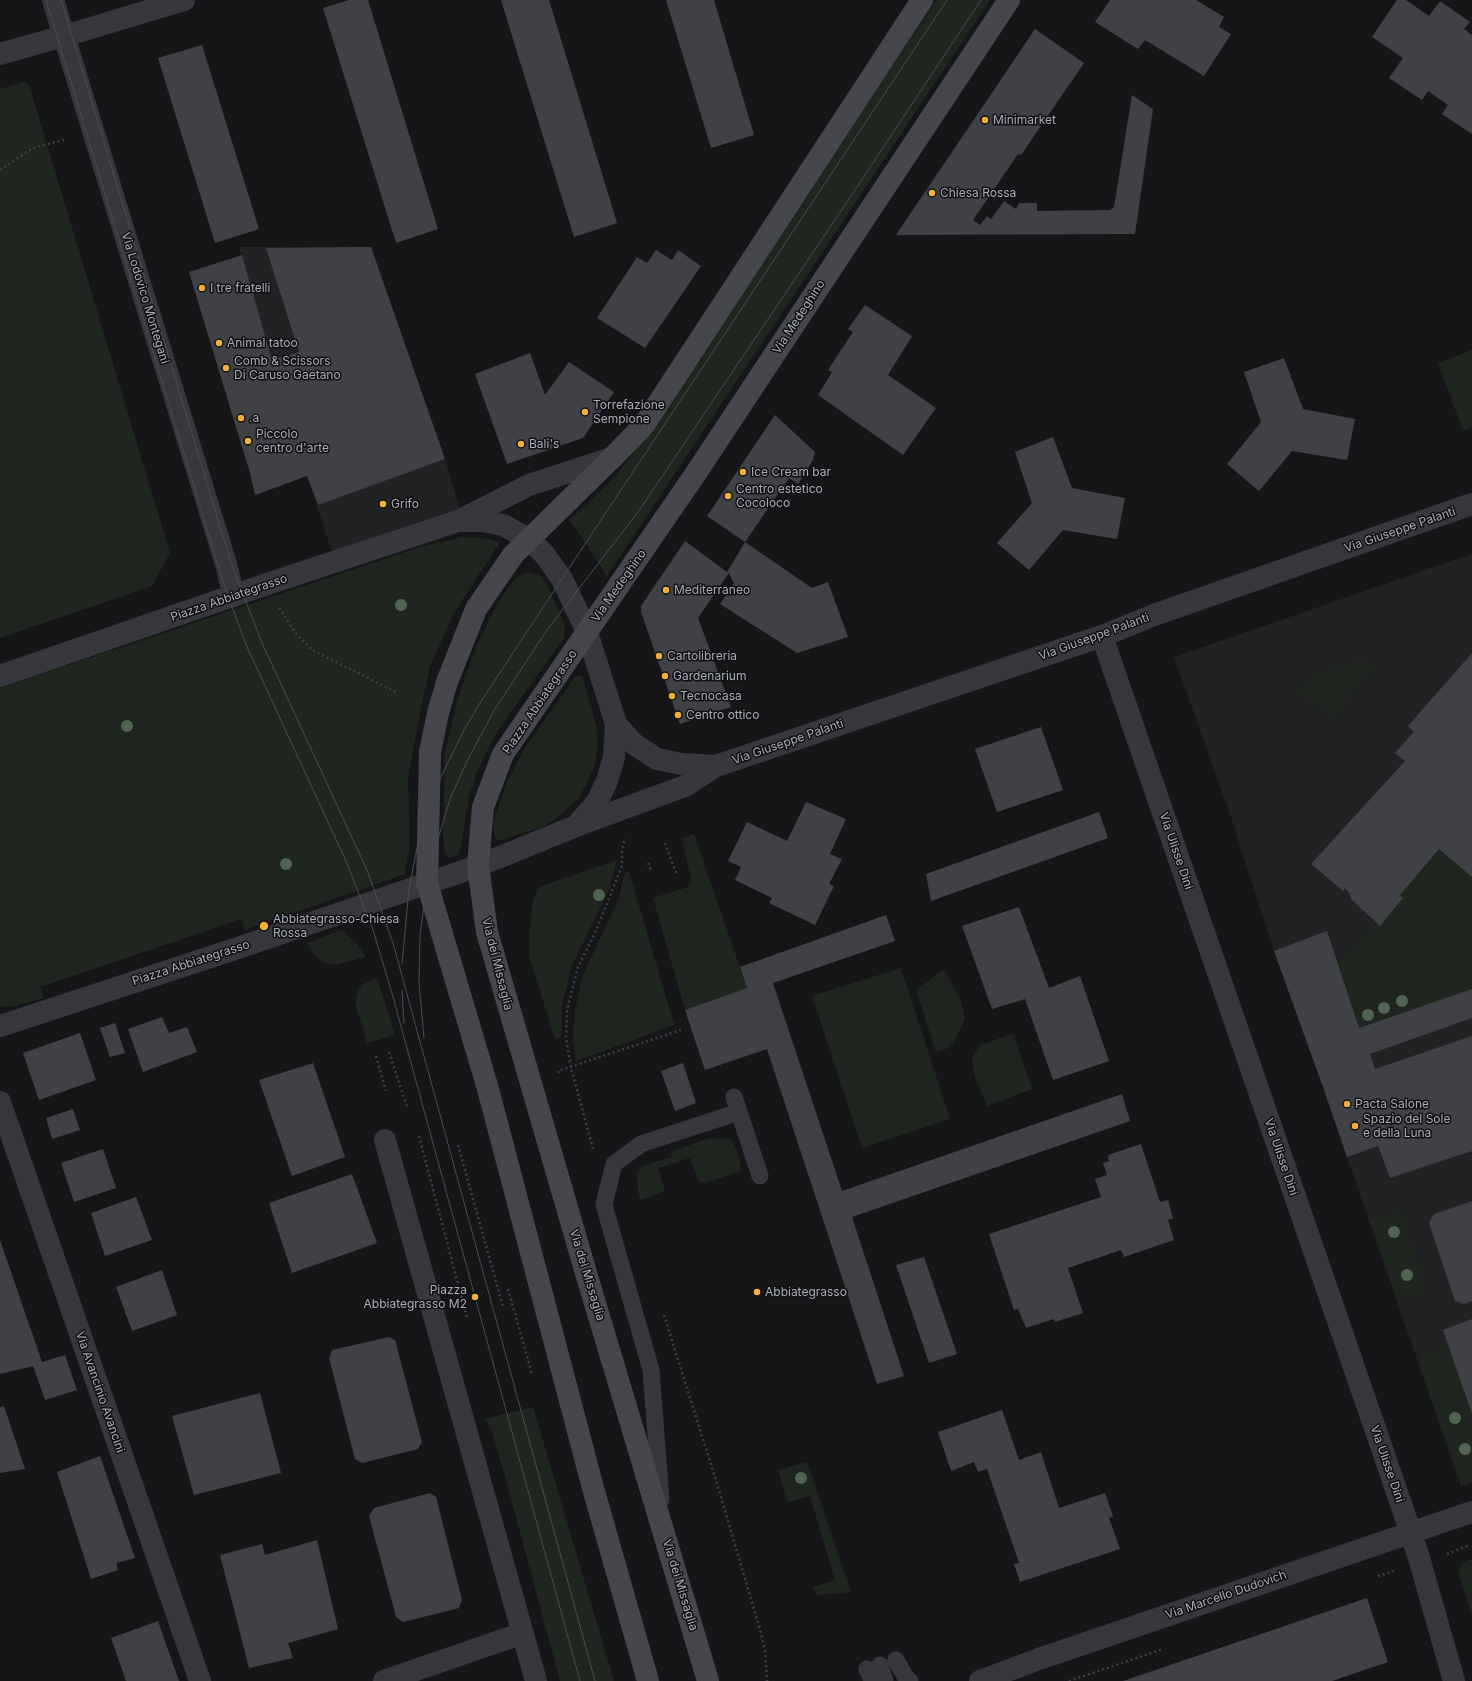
<!DOCTYPE html>
<style>
body{margin:0}
canvas{display:block;background:#161618}
</style>
<canvas width="1472" height="1681"></canvas>
<script>
const c = document.querySelector('canvas').getContext('2d');
c.lineJoin = 'round';
function fillPath(path, color) {
  c.fillStyle = color;
  c.fill(path, 'evenodd');
}
function poly(rows) {
  const path = new Path2D();
  for (const r of rows) {
    path.moveTo(r[0], r[1]);
    for (let i = 2; i < r.length; i += 2) path.lineTo(r[i], r[i + 1]);
  }
  return path;
}
function strokePath(path, color, width, dash) {
  c.strokeStyle = color;
  c.lineWidth = width;
  c.lineCap = dash ? 'butt' : 'round';
  c.setLineDash(dash || []);
  c.stroke(path);
}
function drawText(font, color, halo, rows, align = 'center') {
  c.font = font + ' Inter,sans-serif';
  c.lineWidth = 3;
  c.setLineDash([]);
  c.textBaseline = 'middle';
  c.strokeStyle = halo;
  c.fillStyle = color;
  for (const [text, x, y, turn = 0] of rows) {
    c.save();
    c.translate(x, y);
    c.rotate((+turn || 0) * Math.PI / 180);
    c.textAlign = isNaN(turn) ? turn : align;
    if (halo) c.strokeText(text, 0, 0);
    c.fillText(text, 0, 0);
    c.restore();
  }
}
const built = poly([
 [238,247,371,247,445,459,460,510,332,553,272,360,242,255],
 [1472,554,1472,1482,1461,1486,1323,1087,1274,951,1231,817,1174,657]
]);
const green = poly([
 [936,0,990,0,607,576,578,531,569,521,615,477,649,432],
 [24,82,29,85,170,553,152,586,0,638,0,89],
 [1472,350,1472,427,1463,431,1438,363],
 [463,537,484,538,500,542,453,614,430,667,424,693,408,778,410,842,405,874,245,930,241,919,40,987,44,998,13,1006,0,1007,0,688,423,546],
 [529,572,536,574,542,577,547,584,565,626,564,638,501,726,488,749,477,772,469,796,461,847,457,855,449,858,445,853,443,835,445,754,455,709,463,683,476,647,489,620,501,598,514,580,521,575],
 [1363,658,1375,667,1332,722,1296,690,1309,676],
 [576,676,581,676,583,679,596,725,598,739,597,753,594,767,586,785,577,800,554,820,544,826,502,840,498,840,494,836,494,819,507,782,524,749],
 [694,834,747,988,685,1010,653,898,688,887,691,880,682,838],
 [1439,849,1472,877,1472,989,1359,1028,1338,962,1375,922,1380,926,1403,898,1400,895],
 [617,860,609,890,572,965,562,1005,561,1037,555,1039,529,956,530,926,533,902,537,890,544,885],
 [629,871,674,1025,576,1061,573,1039,575,1010,582,977,619,898,625,872],
 [342,930,357,944,366,957,338,964,326,964,313,954,307,943],
 [901,968,950,1119,862,1148,812,996],
 [944,969,961,1001,965,1019,955,1040,946,1049,936,1052,916,990],
 [377,978,395,1035,367,1043,356,1006,356,998,358,991,366,982],
 [1013,1034,1032,1089,987,1106,975,1077,972,1058,980,1045],
 [709,1138,731,1139,738,1153,741,1171,705,1183,699,1182,690,1158,658,1168,665,1191,641,1200,638,1190,637,1172,645,1165,672,1157,671,1152],
 [1402,1208,1429,1291,1398,1302,1369,1220],
 [1447,1344,1472,1415,1472,1482,1461,1486,1416,1355],
 [533,1407,614,1681,560,1681,506,1480,492,1431,485,1419],
 [807,1462,851,1592,816,1595,813,1587,835,1580,810,1496,787,1502,778,1470],
 [1472,1559,1472,1615,1458,1571,1463,1562]
]);
const building = poly([
 [349,0,368,0,438,229,396,243,323,8],
 [501,0,549,0,617,223,574,237],
 [666,0,714,0,754,135,711,148],
 [1110,0,1196,0,1224,17,1219,27,1231,34,1204,76,1145,40,1138,49,1095,22],
 [1397,0,1406,0,1429,16,1440,1,1470,22,1464,29,1472,35,1472,134,1442,114,1448,105,1428,91,1422,100,1389,78,1403,58,1372,37],
 [1035,29,1084,63,1021,155,1018,154,973,220,980,225,987,216,991,219,1004,201,1016,209,1019,203,1037,203,1037,211,1110,210,1114,207,1132,95,1153,109,1135,234,896,235],
 [202,45,259,229,215,243,158,58],
 [371,247,445,459,318,505,307,476,255,495,250,473,189,272,242,255,272,360,299,352,266,248],
 [656,250,672,260,678,250,701,266,645,348,597,318,637,257,647,263],
 [865,305,912,336,888,375,936,408,903,455,818,395,832,372,828,370,853,332,848,329],
 [530,353,545,395,569,362,614,392,583,438,507,464,475,374],
 [1284,358,1303,409,1355,419,1347,460,1292,451,1259,491,1227,464,1261,422,1244,372],
 [775,415,815,452,813,460,798,484,789,478,745,542,707,516],
 [1053,437,1072,488,1125,498,1117,539,1063,530,1029,570,997,543,1032,503,1015,452],
 [685,541,727,572,745,542,812,588,828,582,848,637,797,653,720,604,734,583,729,573,698,618,731,707,680,724,641,612,641,606],
 [1472,653,1472,877,1439,849,1400,895,1403,898,1380,926,1351,899,1349,892,1345,888,1343,891,1311,864,1405,761,1395,753,1414,732,1408,726],
 [1041,727,1063,790,997,812,975,749],
 [806,802,846,819,830,854,842,859,829,884,834,886,815,925,769,903,772,898,735,880,741,867,728,861,747,822,787,841],
 [1099,812,1108,838,931,901,926,874],
 [1019,907,1049,988,1080,976,1109,1061,1053,1080,1025,999,992,1009,962,926],
 [886,915,895,941,773,983,842,1191,1122,1094,1130,1121,852,1217,904,1376,877,1384,767,1049,705,1070,685,1010,747,988,740,967],
 [1327,931,1359,1028,1472,989,1472,1018,1370,1054,1375,1069,1472,1036,1472,1151,1390,1178,1378,1146,1347,1157,1323,1087,1274,951],
 [162,1017,169,1033,187,1027,197,1052,143,1072,128,1029],
 [115,1023,125,1053,110,1057,100,1028],
 [80,1033,96,1080,39,1100,23,1053],
 [313,1063,345,1157,292,1176,259,1080],
 [683,1063,696,1103,675,1111,661,1071],
 [73,1109,80,1130,52,1139,46,1118],
 [1141,1144,1160,1202,1168,1200,1173,1218,1168,1220,1174,1240,1124,1257,1121,1250,1068,1268,1083,1313,1055,1322,1054,1319,1026,1328,1018,1309,1014,1310,989,1234,1101,1197,1095,1179,1107,1175,1103,1163,1109,1161,1108,1155],
 [103,1149,116,1188,74,1202,61,1163],
 [352,1174,377,1243,292,1273,269,1203],
 [136,1197,152,1240,105,1256,91,1213],
 [1472,1201,1472,1301,1464,1304,1455,1301,1429,1223,1434,1214],
 [0,1240,42,1362,65,1355,77,1390,45,1400,33,1366,0,1374],
 [924,1257,957,1354,929,1363,896,1265],
 [162,1270,177,1315,132,1331,116,1287],
 [1472,1319,1472,1414,1443,1330],
 [389,1337,395,1340,422,1442,418,1449,362,1463,355,1459,329,1358,332,1350],
 [260,1393,281,1473,194,1495,172,1416],
 [4,1406,25,1469,0,1473,0,1407],
 [1002,1410,1019,1460,1041,1452,1059,1508,1105,1493,1113,1516,1109,1518,1120,1549,1020,1582,1014,1564,1019,1563,987,1469,978,1472,974,1462,951,1471,938,1432],
 [100,1456,135,1558,116,1563,118,1570,91,1579,57,1472],
 [430,1493,436,1497,462,1600,459,1608,403,1622,396,1617,369,1516,374,1508],
 [317,1540,338,1629,288,1643,293,1658,249,1668,220,1555,262,1544,265,1555],
 [1367,1598,1388,1662,1332,1681,1123,1681],
 [158,1621,179,1681,126,1681,111,1638]
]);
const path = poly([
 [0,170,33,148,67,139],
 [279,608,297,635,312,650,396,692],
 [665,843,677,875],
 [648,863,651,871],
 [389,1052,407,1107],
 [376,1056,386,1091],
 [559,1073,558,1071,681,1030],
 [419,1136,467,1318],
 [458,1145,503,1307],
 [593,1149,571,1068,566,1038,567,1010,578,967,595,933,622,866,622,850,625,838],
 [508,1289,532,1374],
 [664,1315,718,1487,761,1633,765,1651,767,1681],
 [1447,1554,1470,1545],
 [1378,1576,1394,1571],
 [1069,1681,1163,1649]
]);
const service = poly([
 [734,1097,760,1176],
 [661,1500,651,1370,604,1205,606,1196,614,1164,641,1144,739,1112],
 [896,1660,905,1676,910,1681],
 [880,1665,885,1681],
 [867,1669,873,1681]
]);
const minor = poly([
 [0,54,71,34,184,0],
 [1102,636,1398,1495,1419,1558,1454,1681],
 [616,724,634,744,657,759,681,764,716,766],
 [576,826,685,786,716,766,1102,636,1154,615,1472,504],
 [0,1102,200,1681],
 [385,1140,536,1681],
 [384,1681,523,1633],
 [980,1681,1039,1659,1472,1512]
]);
const tertiary = poly([
 [53,0,226,564,234,596],
 [0,676,270,583,458,521,529,485,612,458],
 [0,1026,241,947,478,866,576,826,597,802,607,781,614,757,616,724,587,632,562,579,545,555,529,539,503,525,482,521,458,521]
]);
const secondary = poly([
 [648,1681,593,1488,488,1089,427,883,430,752,438,713,447,682,476,609,513,555,612,458,644,425,922,0],
 [708,1681,586,1273,487,932,478,866,483,807,503,754,694,476,1009,0]
]);
const tram = poly([
 [46,0,225,588,247,647,346,861,373,930,393,997,580,1681],
 [61,0,231,563,262,643,367,870,393,943,595,1681],
 [402,964,409,889,418,843,432,800,441,777,464,730,480,703,579,553,947,0],
 [402,990,404,1024],
 [424,1038,419,983,420,935,427,883,433,856,450,799,467,761,495,709,547,630,638,512,849,199,981,0]
]);
const trees = [
 [401,605],
 [127,726],
 [286,864],
 [599,895],
 [1402,1001],
 [1384,1008],
 [1368,1015],
 [1394,1232],
 [1407,1275],
 [1455,1418],
 [1465,1449],
 [801,1478]
];
const markers = [
 [985,120,4,"#f2b134"],
 [932,193,4,"#f2b134"],
 [202,288,4,"#f2b134"],
 [219,343,4,"#f2b134"],
 [226,368,4,"#f2b134"],
 [585,412,4,"#f2b134"],
 [241,418,4,"#f2b134"],
 [248,441,4,"#f2b134"],
 [521,444,4,"#f2b134"],
 [743,472,4,"#f2b134"],
 [728,496,4,"#f2b134"],
 [383,504,4,"#f2b134"],
 [666,590,4,"#f2b134"],
 [659,656,4,"#f2b134"],
 [665,676,4,"#f2b134"],
 [672,696,4,"#f2b134"],
 [678,715,4,"#f2b134"],
 [264,926,5,"#f2b134"],
 [1347,1104,4,"#f2b134"],
 [1355,1126,4,"#f2b134"],
 [757,1292,4,"#f2b134"],
 [475,1297,4,"#f2b134"]
];
const poiNames = [
 ["Minimarket",993,120],
 ["Chiesa Rossa",940,193],
 ["I tre fratelli",210,288],
 ["Animal tatoo",227,343],
 ["Comb & Scissors",234,361],
 ["Di Caruso Gaetano",234,375],
 ["Torrefazione",593,405],
 ["Sempione",593,419],
 [".a",249,418],
 ["Piccolo",256,434],
 ["centro d'arte",256,448],
 ["Bali's",529,444],
 ["Ice Cream bar",751,472],
 ["Centro estetico",736,489],
 ["Cocoloco",736,503],
 ["Grifo",391,504],
 ["Mediterraneo",674,590],
 ["Cartolibreria",667,656],
 ["Gardenarium",673,676],
 ["Tecnocasa",680,696],
 ["Centro ottico",686,715],
 ["Abbiategrasso-Chiesa",273,919],
 ["Rossa",273,933],
 ["Pacta Salone",1355,1104],
 ["Spazio del Sole",1363,1119],
 ["e della Luna",1363,1133],
 ["Piazza",467,1290,"right"],
 ["Abbiategrasso M2",467,1304,"right"],
 ["Abbiategrasso",765,1292]
];
const streetNames = [
 ["Via Lodovico Montegani",145,298,73],
 ["Via Medeghino",799,317,-57],
 ["Via Giuseppe Palanti",1400,530,-19],
 ["Via Medeghino",619,586,-55],
 ["Piazza Abbiategrasso",229,598,-19],
 ["Via Giuseppe Palanti",1094,637,-20],
 ["Piazza Abbiategrasso",540,702,-56],
 ["Via Giuseppe Palanti",788,742,-19],
 ["Via Ulisse Dini",1176,851,71],
 ["Piazza Abbiategrasso",191,963,-18],
 ["Via dei Missaglia",497,964,76],
 ["Via Ulisse Dini",1281,1157,71],
 ["Via dei Missaglia",587,1275,73],
 ["Via Avancinio Avancini",100,1392,71],
 ["Via Ulisse Dini",1387,1464,71],
 ["Via dei Missaglia",680,1585,73],
 ["Via Marcello Dudovich",1226,1595,-19]
];
fillPath(built, '#222225');
fillPath(green, '#1e261f');
fillPath(building, '#404145');
strokePath(path, '#3d3f44', 2.5, [2, 3]);
strokePath(service, '#37383d', 17);
strokePath(minor, '#37383d', 22);
strokePath(tertiary, '#37383d', 22);
strokePath(secondary, '#45474d', 22);
strokePath(tram, '#4a4c52', 1);
c.fillStyle = '#506452';
for (const [x, y] of trees) {
  c.beginPath();
  c.arc(x, y, 6, 0, 2 * Math.PI);
  c.fill();
}
for (const [x, y, r, color] of markers) {
  const dot = new Path2D();
  dot.arc(x, y, r, 0, 2 * Math.PI);
  c.fillStyle = color;
  c.fill(dot);
  strokePath(dot, '#111113', 1.5);
}
drawText('12px', '#a8adb8', '#111113', poiNames, 'left');
drawText('12px', '#a8adb8', '#111113', streetNames);
</script>
